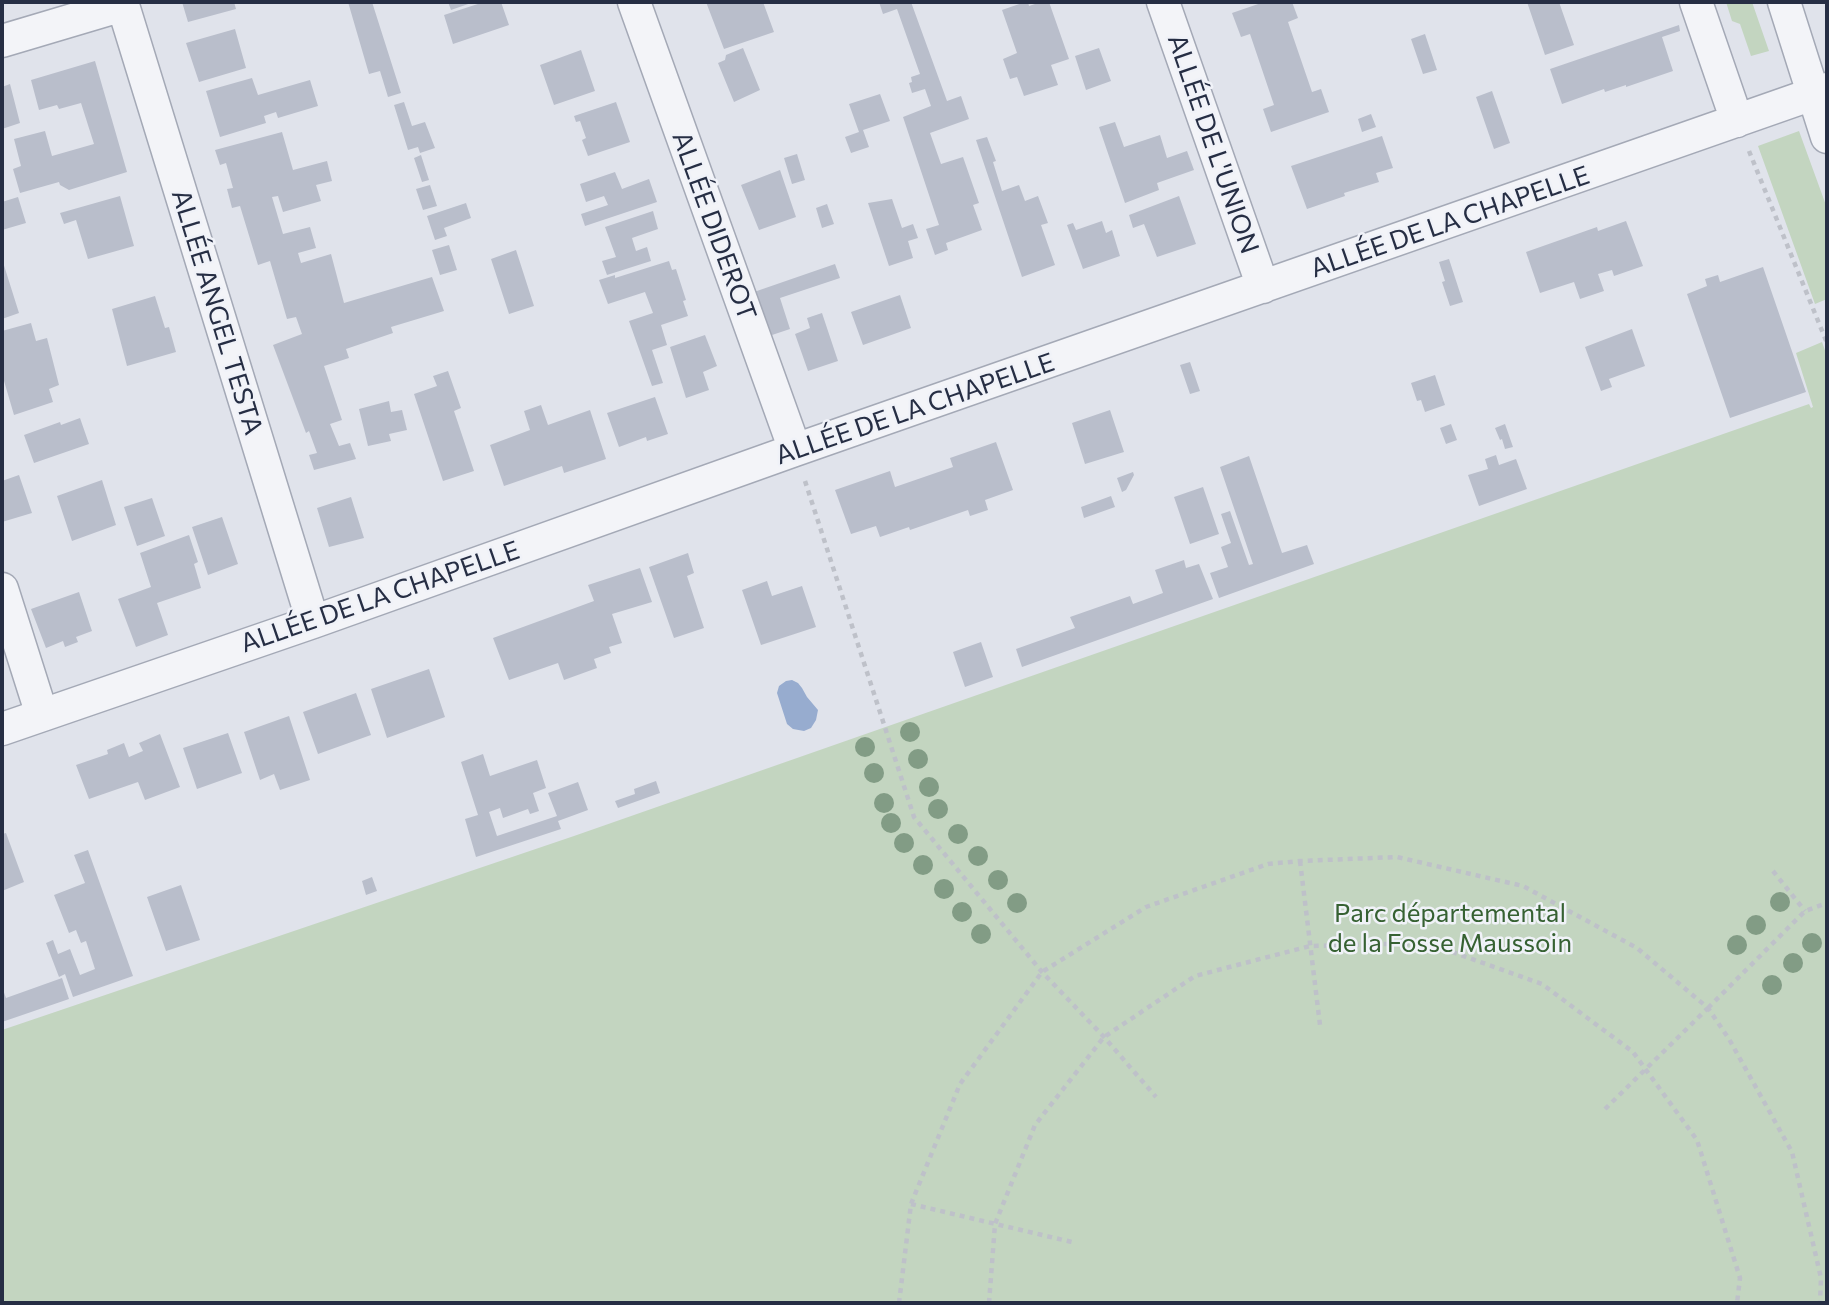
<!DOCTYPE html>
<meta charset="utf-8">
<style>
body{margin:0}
#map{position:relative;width:1829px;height:1305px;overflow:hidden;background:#e0e3eb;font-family:Commissioner,sans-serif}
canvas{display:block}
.frame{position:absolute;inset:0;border:4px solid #262e44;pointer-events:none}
</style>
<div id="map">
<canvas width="1829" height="1305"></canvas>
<div class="frame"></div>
</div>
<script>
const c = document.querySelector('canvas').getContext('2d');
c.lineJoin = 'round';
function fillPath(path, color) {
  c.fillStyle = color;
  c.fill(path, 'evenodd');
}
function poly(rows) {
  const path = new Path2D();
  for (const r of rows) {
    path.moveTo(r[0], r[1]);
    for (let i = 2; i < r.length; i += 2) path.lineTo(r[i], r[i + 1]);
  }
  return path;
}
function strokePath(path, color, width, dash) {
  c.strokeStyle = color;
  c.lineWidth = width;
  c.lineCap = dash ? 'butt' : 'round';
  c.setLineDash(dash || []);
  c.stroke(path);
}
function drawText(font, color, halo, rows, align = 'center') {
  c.font = font + ' Commissioner,sans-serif';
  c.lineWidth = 5;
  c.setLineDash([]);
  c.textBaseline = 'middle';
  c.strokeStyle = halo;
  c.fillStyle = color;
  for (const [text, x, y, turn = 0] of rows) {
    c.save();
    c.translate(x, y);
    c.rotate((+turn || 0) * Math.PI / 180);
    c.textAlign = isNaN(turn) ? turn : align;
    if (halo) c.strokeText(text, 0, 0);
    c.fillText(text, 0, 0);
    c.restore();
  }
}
const green = poly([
 [1726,2,1752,2,1769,51,1751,56,1740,24,1732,21],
 [1799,131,1827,208,1827,299,1815,304,1758,146],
 [1822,342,1827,356,1827,1303,2,1303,2,1030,574,836,1809,404,1811,408,1813,407,1796,353]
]);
const water = poly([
 [792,680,798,683,802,688,807,697,818,710,816,720,811,728,804,731,793,729,787,724,777,693,779,686,786,681]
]);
const building = poly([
 [182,2,234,2,236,9,188,22],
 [348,2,372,2,401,93,388,97,380,71,369,74],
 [448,2,474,2,451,10],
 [484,2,501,2,509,25,453,44,444,15],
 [706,2,763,2,774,32,724,49],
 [879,2,911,2,947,101,961,96,969,119,930,133,941,164,963,157,979,203,973,205,982,230,946,243,948,250,935,255,926,229,939,225,903,117,931,106,925,89,912,93,909,83,912,82,911,77,920,74,897,9,883,14],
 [1025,2,1028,2,1029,6,1041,2,1049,2,1069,59,1051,65,1058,85,1024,96,1017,77,1010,79,1003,59,1017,53,1002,10],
 [1264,2,1292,2,1298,18,1288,22,1312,92,1321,89,1329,112,1271,132,1263,109,1274,105,1250,34,1241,37,1232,13],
 [1527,2,1559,2,1574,45,1545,55],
 [1679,25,1680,31,1662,37,1673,71,1626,87,1626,85,1605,92,1604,89,1562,104,1550,69],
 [235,29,246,68,199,82,186,43],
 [1425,34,1437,70,1423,74,1411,39],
 [743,48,760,90,734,102,718,63,725,60,726,55],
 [1099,48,1111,81,1086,90,1075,56],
 [581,50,595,91,554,105,540,65],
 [95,61,127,172,69,190,60,185,59,182,20,193,13,169,21,166,14,139,45,131,52,156,94,144,81,103,59,109,57,105,39,110,31,80],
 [252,78,258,95,310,80,318,106,278,118,276,112,264,116,266,123,220,137,206,91],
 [10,84,20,123,2,129,2,87],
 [1492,91,1510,143,1494,149,1476,97],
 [880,94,890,121,863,130,869,147,851,153,845,137,859,132,849,104],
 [404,102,412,126,425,122,435,148,420,153,418,147,408,150,394,105],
 [616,102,630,142,588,156,582,140,586,138,580,121,576,122,574,116],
 [1371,114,1376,127,1362,132,1358,119],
 [1115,122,1124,147,1160,135,1167,158,1187,151,1194,170,1157,183,1159,190,1125,203,1099,127],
 [282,132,293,170,327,161,332,181,316,185,321,201,283,212,278,196,272,197,283,234,310,227,316,248,298,253,301,263,331,254,344,303,432,277,444,311,391,327,393,333,346,349,349,358,324,366,342,420,330,424,339,446,350,443,356,459,314,470,309,455,317,453,309,431,306,433,273,345,302,334,296,317,287,319,270,261,258,265,240,206,232,208,227,189,233,188,226,163,220,165,215,150],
 [1382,136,1393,168,1376,173,1379,182,1344,193,1345,196,1307,209,1291,166],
 [987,137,996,161,993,162,1002,191,1019,185,1025,201,1038,196,1048,223,1041,225,1055,265,1022,277,976,140],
 [797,154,805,180,792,184,784,158],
 [421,155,429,180,422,182,414,158],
 [780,170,796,217,759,230,741,185],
 [615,172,622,189,649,179,657,202,585,226,581,214,608,205,604,196,586,202,580,184],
 [430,185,437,206,423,210,416,189],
 [120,196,134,246,88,259,76,220,64,224,60,213],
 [1179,196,1196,244,1157,257,1144,224,1133,228,1129,215],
 [18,197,26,223,2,230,2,202],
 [892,199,902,228,913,224,918,238,908,241,913,258,889,266,868,203],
 [466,203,471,218,444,228,447,236,435,240,427,216],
 [827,204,834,224,822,228,816,208],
 [653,211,658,229,632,238,636,251,647,247,651,261,607,275,602,261,616,257,605,227],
 [1102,221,1106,233,1112,230,1120,256,1083,269,1067,225,1073,223,1076,230],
 [1626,221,1643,266,1614,276,1612,270,1598,274,1604,291,1580,299,1574,282,1540,293,1526,252,1597,227,1598,231],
 [449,245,457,270,440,275,432,250],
 [516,250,534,306,509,314,491,259],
 [2,259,19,313,2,319],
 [1449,259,1463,302,1450,306,1442,282,1445,281,1439,262],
 [669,261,672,270,676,269,686,300,683,301,688,316,661,325,667,345,652,350,663,383,652,386,629,321,653,313,645,292,608,304,599,280,615,275,615,278],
 [835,264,840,278,780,298,790,329,769,336,754,292],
 [1763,267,1806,392,1730,418,1687,294,1707,286,1705,279,1718,275,1720,282],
 [900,295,911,328,863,345,851,312],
 [155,296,165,328,169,327,176,352,127,366,112,309],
 [822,313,838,361,808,371,795,334,810,328,807,318],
 [31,323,36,341,47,338,59,385,49,389,53,402,14,415,2,374,2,331],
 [1632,329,1645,366,1609,379,1612,387,1601,391,1585,347],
 [705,335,717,366,703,372,709,390,686,398,670,347],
 [1190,362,1200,391,1190,394,1180,365],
 [448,371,461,408,454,411,474,471,443,481,414,394,437,386,433,376],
 [1435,375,1445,405,1425,412,1421,400,1417,401,1411,383],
 [655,397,668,434,647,441,646,437,619,447,607,413],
 [389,401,391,412,402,410,407,430,389,434,391,441,368,446,359,409],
 [541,405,548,425,590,410,606,459,564,473,562,466,504,486,490,445,530,430,524,411],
 [1110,410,1124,452,1085,464,1072,423],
 [80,418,89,444,34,463,24,435,60,422,61,425],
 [1451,424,1457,440,1446,444,1440,428],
 [1505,424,1513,447,1505,449,1502,439,1500,440,1495,428],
 [996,442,1013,490,985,500,988,510,970,516,968,510,910,530,909,527,880,537,876,526,851,534,835,490,890,471,895,487,953,467,950,458],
 [1496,455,1499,465,1516,459,1527,489,1479,506,1468,475,1488,469,1485,459],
 [1249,456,1282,553,1307,545,1314,564,1219,598,1210,573,1228,567,1221,547,1231,543,1221,514,1230,511,1249,565,1253,564,1220,467],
 [1133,472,1134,475,1126,490,1122,492,1117,478],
 [19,475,32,513,2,522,2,481],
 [102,480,116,525,72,541,57,496],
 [1203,487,1219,534,1190,544,1174,497],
 [1111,496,1115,507,1084,518,1081,507],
 [351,497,364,538,329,547,317,508],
 [152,498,165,536,137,546,124,507],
 [222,517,238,564,208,575,192,527],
 [189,535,198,562,194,564,201,588,157,603,168,635,136,647,118,599,151,587,140,553],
 [688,553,694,573,687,576,704,628,674,638,649,567],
 [1184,560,1186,568,1199,564,1213,599,1022,667,1016,649,1075,628,1070,617,1130,596,1133,604,1163,593,1155,570],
 [640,568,652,602,612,614,622,643,609,647,611,653,594,659,597,668,564,680,558,663,509,680,493,638,594,601,588,585],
 [767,581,772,596,802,586,816,627,761,645,742,590],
 [79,592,92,631,76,637,78,642,65,647,63,641,46,648,31,609],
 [981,642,993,677,965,687,953,652],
 [429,669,445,717,387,738,371,689],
 [356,693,371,735,318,754,303,712],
 [289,716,310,780,280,790,274,774,260,780,244,732],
 [228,733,242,773,197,789,183,748],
 [160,734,180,787,145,800,138,782,89,799,76,765,108,754,107,750,124,743,129,757,143,751,139,743],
 [483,754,490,776,537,760,546,788,533,793,539,811,530,814,528,809,503,818,500,808,489,812,497,836,557,816,548,793,578,782,588,810,558,821,561,829,476,857,465,819,478,815,461,762],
 [656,781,660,793,618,808,615,801,635,794,634,789],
 [6,833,24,882,2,891,2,834],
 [88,850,133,976,73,997,65,974,59,977,46,943,53,940,58,954,70,949,80,975,95,969,86,941,81,943,76,930,69,933,54,895,85,883,74,855],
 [372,877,377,891,366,895,362,881],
 [181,885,200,940,166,951,147,897],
 [62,978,69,999,2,1022,2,987,6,998]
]);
const path = poly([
 [1749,151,1827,343],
 [805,481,914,817,1042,972,1104,1037,1156,1097],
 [1300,861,1320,1025],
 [1773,871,1805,911],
 [1708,1008,1805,911,1827,903],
 [911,1204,1076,1243],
 [899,1303,911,1204,960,1084,1042,972,1146,907,1268,864,1300,861,1397,857,1523,886,1637,948,1708,1008,1729,1039,1792,1152,1821,1278,1820,1303],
 [989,1303,995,1224,1035,1125,1104,1037,1195,976,1310,946,1427,943,1542,984,1633,1052,1697,1140,1740,1278,1737,1303]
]);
const minor = poly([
 [122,2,313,622],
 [634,2,795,450],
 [1163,2,1263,287],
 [1696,2,1737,121],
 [1784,2,1827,137],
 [2,41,123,5],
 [2,589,42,715],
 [2,729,313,622,795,450,1827,89]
]);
const pathBridge = poly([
 [1605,1109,1708,1008]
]);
const trees = [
 [910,732],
 [865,747],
 [918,759],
 [874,773],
 [929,787],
 [884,803],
 [938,809],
 [891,823],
 [958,834],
 [904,843],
 [978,856],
 [923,865],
 [998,880],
 [944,889],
 [1780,902],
 [1017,903],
 [962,912],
 [1756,925],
 [981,934],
 [1812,943],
 [1737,945],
 [1793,963],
 [1772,985]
];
const streetNames = [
 ["ALLÉE DE L'UNION",1213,144,71],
 ["ALLÉE DE LA CHAPELLE",1450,222,-19],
 ["ALLÉE DIDEROT",714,226,70],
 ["ALLÉE ANGEL TESTA",217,312,73],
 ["ALLÉE DE LA CHAPELLE",915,409,-19],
 ["ALLÉE DE LA CHAPELLE",380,597,-19]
];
const parkNames = [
 ["Parc départemental",1450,913],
 ["de la Fosse Maussoin",1450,943]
];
fillPath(green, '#c3d5c0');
fillPath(water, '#97accf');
fillPath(building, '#b9becb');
strokePath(minor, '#a4a9b6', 35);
strokePath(path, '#bec1c9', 4.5, [5, 5]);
strokePath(minor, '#f3f4f8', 32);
strokePath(pathBridge, '#bec1c9', 4.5, [5, 5]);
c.fillStyle = '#829c85';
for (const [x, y] of trees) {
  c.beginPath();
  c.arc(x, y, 10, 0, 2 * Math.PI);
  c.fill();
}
drawText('26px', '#262e44', '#f0f2f8', streetNames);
drawText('26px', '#366132', '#f0f2f8', parkNames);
</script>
